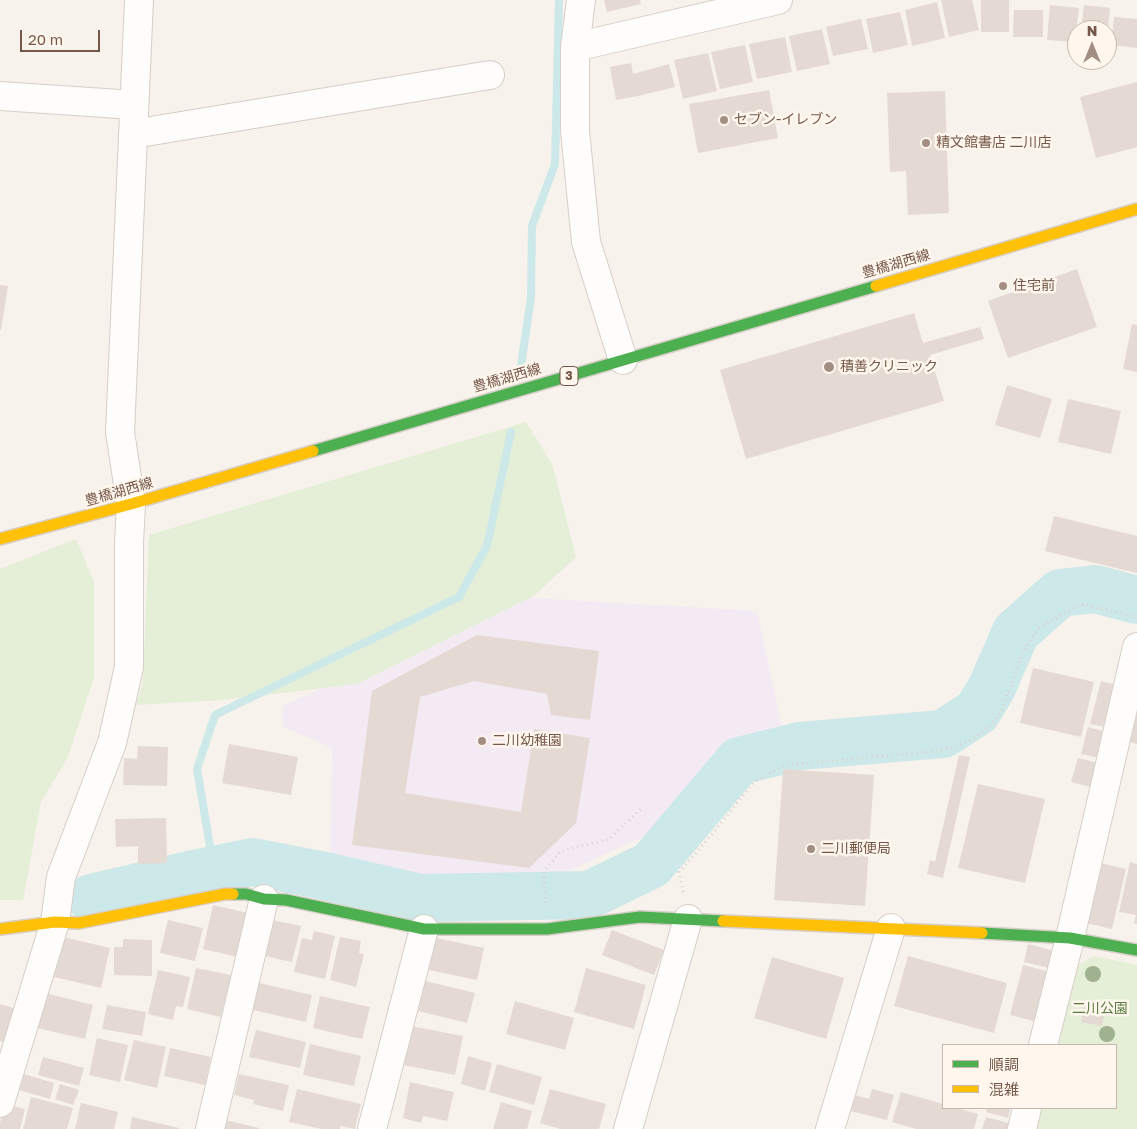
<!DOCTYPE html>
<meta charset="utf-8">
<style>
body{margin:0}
#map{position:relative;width:1137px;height:1129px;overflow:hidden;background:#f7f2ec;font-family:"Golos Text","Noto Sans JP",sans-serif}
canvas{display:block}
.legend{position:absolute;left:942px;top:1044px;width:175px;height:65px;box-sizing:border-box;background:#fff7ed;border:1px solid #c8b7ac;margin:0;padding:6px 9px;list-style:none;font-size:15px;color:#76584b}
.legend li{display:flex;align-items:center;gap:10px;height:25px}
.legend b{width:25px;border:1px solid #c8b7ac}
.north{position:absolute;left:1067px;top:20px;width:50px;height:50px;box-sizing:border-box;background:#fff7ed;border:1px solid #c8b7ac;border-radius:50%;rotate:0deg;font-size:14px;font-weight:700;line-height:20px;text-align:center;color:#76584b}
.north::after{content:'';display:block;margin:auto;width:18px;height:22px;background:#a38e83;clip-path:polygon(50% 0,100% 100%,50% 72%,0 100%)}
.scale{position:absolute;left:20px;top:30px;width:80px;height:22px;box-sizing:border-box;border:2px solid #76584b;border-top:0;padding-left:6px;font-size:15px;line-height:18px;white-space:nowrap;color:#76584b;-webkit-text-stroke:4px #fff7ed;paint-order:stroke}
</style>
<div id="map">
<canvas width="1137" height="1129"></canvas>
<ul class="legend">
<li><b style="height:6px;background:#4caf50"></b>順調</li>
<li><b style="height:6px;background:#ffc107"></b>混雑</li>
</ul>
<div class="north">N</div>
<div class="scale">20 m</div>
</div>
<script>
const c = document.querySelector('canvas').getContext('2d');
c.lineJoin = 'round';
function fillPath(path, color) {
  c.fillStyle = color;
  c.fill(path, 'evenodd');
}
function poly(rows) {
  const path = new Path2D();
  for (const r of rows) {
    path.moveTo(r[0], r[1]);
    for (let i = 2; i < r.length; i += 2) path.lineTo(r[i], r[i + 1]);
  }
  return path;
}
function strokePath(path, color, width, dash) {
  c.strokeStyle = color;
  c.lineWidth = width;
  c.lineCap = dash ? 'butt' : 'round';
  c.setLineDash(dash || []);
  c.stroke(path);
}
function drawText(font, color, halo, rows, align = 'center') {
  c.font = font + ' "Golos Text","Noto Sans JP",sans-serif';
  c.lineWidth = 5;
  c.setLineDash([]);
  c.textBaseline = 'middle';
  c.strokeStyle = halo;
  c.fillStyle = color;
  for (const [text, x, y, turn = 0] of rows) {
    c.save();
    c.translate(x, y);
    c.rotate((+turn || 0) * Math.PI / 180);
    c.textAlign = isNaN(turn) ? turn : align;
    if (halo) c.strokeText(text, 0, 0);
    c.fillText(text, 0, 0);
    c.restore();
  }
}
const education = poly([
 [496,596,757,611,782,728,662,828,555,877,429,882,330,861,332,748,282,726,283,706,402,651]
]);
const green = poly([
 [526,422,552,464,576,557,534,596,357,684,222,700,136,705,143,682,149,535],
 [76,539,94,582,94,677,68,757,41,802,23,900,0,900,0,569],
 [1094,956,1137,965,1137,1129,1034,1129,1039,1108,1116,1108,1116,1045,1054,1045,1072,968]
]);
const stream = poly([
 [521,366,531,297,532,226,555,164,559,0],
 [214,870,197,769,215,715,459,597,487,546,511,432]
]);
const river = poly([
 [91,898,189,875,253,862,320,875,420,898,589,895,651,865,739,761,800,746,943,734,977,712,991,689,1016,632,1060,593,1095,589,1137,600]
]);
const building = poly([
 [604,0,640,0,641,4,607,12],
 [941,0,972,0,979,30,949,37],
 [981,0,1009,0,1009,32,981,32],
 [937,2,945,38,912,46,905,10],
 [1050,5,1079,8,1075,42,1047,40],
 [1084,5,1110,8,1108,30,1081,30],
 [1014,10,1043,10,1043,37,1013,37],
 [900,12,908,45,873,53,866,19],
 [1114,17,1137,19,1137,48,1111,45],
 [861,19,868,49,833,56,826,27],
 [822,29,830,64,797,71,789,36],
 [785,37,792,72,757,79,749,44],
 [745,45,753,82,720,89,711,52],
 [708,53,717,91,683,99,674,60],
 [631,63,633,74,669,64,675,87,638,96,616,100,610,67],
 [1137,82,1137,147,1096,158,1080,97],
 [769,90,778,138,698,153,689,104],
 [945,91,949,213,908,215,906,171,890,172,887,93],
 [1077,269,1097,327,1008,358,988,301],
 [0,285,8,286,1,330,0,330],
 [914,313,923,343,980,327,984,339,930,355,944,401,746,459,720,370],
 [1132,324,1137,325,1137,372,1123,369],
 [1007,385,1052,399,1040,438,995,425],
 [1068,399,1121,411,1111,454,1058,442],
 [1054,516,1137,536,1137,573,1045,551],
 [477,635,599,651,590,720,551,715,547,694,474,681,420,697,405,793,521,812,534,729,590,738,576,823,529,868,352,845,372,691],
 [1033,668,1094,682,1081,737,1020,723],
 [1101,681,1117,685,1106,727,1090,724],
 [1136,709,1137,709,1137,744,1129,742],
 [1088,727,1106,732,1099,758,1081,754],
 [229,744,298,757,291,795,222,783],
 [138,746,168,747,167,786,123,785,124,758,137,759],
 [959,755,970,757,943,878,927,874,930,860,935,862],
 [1078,758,1098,763,1091,787,1071,782],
 [783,769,874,775,865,906,774,900],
 [978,784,1045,799,1025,883,958,868],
 [166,818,167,863,138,864,138,846,116,847,115,819],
 [1130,862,1137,864,1137,924,1134,923,1136,915,1119,912],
 [1100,863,1126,869,1112,929,1086,923],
 [213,905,248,913,238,957,203,949],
 [168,920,203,928,195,961,160,953],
 [272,920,301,926,292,962,264,956],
 [612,930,664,950,654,975,602,955],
 [314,931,335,936,325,979,294,972,302,938,312,940],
 [63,937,110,948,101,988,54,977],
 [340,937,361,941,359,953,364,954,356,987,330,980],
 [436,938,484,948,477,980,429,970],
 [123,939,152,940,152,976,114,975,114,947,123,947],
 [1028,944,1058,952,1053,969,1024,962],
 [908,956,1007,983,994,1033,894,1006],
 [772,957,844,978,826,1039,754,1018],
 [1023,965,1054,973,1041,1023,1010,1015],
 [196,968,231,975,221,1017,187,1009],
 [586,968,646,985,634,1029,574,1012],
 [158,970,190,977,183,1007,176,1006,173,1020,148,1014],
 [417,979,475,993,467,1023,410,1009],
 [259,983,312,995,306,1022,253,1010],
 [41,992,93,1005,85,1039,33,1027],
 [320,996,370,1007,362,1039,313,1028],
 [515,1001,574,1018,565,1050,506,1034],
 [1085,1002,1106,1007,1102,1026,1081,1022],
 [0,1004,16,1009,5,1043,0,1041],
 [107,1005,146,1012,142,1036,102,1029],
 [411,1026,463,1036,455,1075,403,1065],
 [256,1030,306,1042,300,1068,249,1057],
 [97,1038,128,1045,120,1082,89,1075],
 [134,1040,166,1047,157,1088,124,1080],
 [310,1044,361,1056,354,1086,303,1075],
 [170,1048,211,1057,205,1085,164,1076],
 [468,1056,492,1063,485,1091,461,1084],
 [43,1057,84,1068,79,1086,38,1075],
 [497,1064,542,1077,534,1105,489,1092],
 [17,1072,54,1083,50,1099,12,1088],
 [239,1074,289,1085,283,1111,253,1104,254,1100,234,1095],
 [410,1082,454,1092,447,1121,423,1116,421,1123,403,1118],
 [60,1084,79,1090,73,1105,55,1099],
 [297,1089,361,1104,355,1129,340,1126,340,1129,322,1129,289,1122],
 [550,1089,606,1104,599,1129,560,1129,540,1123],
 [872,1089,894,1095,887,1120,850,1111,855,1095,869,1099],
 [901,1092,943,1104,943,1108,957,1108,978,1114,974,1129,916,1129,892,1122],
 [31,1097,73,1108,67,1129,23,1129],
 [501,1102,532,1111,527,1129,493,1129],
 [81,1103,118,1112,114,1129,75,1129],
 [5,1104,25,1109,20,1129,0,1129,0,1123],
 [987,1108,1010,1108,1008,1118,986,1112],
 [132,1117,179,1128,179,1129,130,1129],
 [986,1117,1009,1123,1007,1129,982,1129],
 [221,1119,259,1128,259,1129,218,1129]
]);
const path = poly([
 [683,892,679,872,708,839,754,782,785,765,939,751,956,747,973,739,992,724,1001,712,1020,659,1031,638,1039,629,1053,619,1081,604,1137,617],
 [545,903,544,871,561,851,609,839,643,807]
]);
const street = poly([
 [581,0,575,47,575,131,586,242,623,360],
 [575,47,778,0],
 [0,96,134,105],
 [133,134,490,75],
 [1043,1045,1070,938,1137,647],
 [0,1103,55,922,61,877,112,743,129,667,129,543,131,504,120,432,139,0],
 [210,1129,264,899],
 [372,1129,424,929],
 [628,1129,688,919],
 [830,1129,891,928],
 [1022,1129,1027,1108]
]);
const fast = poly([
 [313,451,876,286],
 [233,894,246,894,264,899,286,900,424,929,547,929,640,917,723,921],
 [982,933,1070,938,1137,950]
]);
const slow = poly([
 [876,286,1137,209],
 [0,539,131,504,313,451],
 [723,921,982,933],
 [0,929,55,922,79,923,225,894,233,894]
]);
const trees = [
 [1093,974],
 [1107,1034]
];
const markers = [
 [724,120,5,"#a38e83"],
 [926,143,5,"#a38e83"],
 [1003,286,5,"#a38e83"],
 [829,367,6,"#a38e83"],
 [482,741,5,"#a38e83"],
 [811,849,5,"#a38e83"]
];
const shields = [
 [569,376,18]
];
const shieldNames = [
 ["3",569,376]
];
const poiNames = [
 ["セブン-イレブン",734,120],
 ["精文館書店 二川店",936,143],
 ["住宅前",1013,286],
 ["積善クリニック",840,367],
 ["二川幼稚園",492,741],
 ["二川郵便局",821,849]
];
const streetNames = [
 ["豊橋湖西線",896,264,-16],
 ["豊橋湖西線",507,378,-16],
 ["豊橋湖西線",119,492,-16]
];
const parkNames = [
 ["二川公園",1100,1009]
];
fillPath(education, '#f3eaf3');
fillPath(green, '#e5eed7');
strokePath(stream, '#cde8e8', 8);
strokePath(river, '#cde8e8', 48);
fillPath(building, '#e4dad3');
strokePath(street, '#d6cec8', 30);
strokePath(fast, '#d7cec8', 14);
strokePath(slow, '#d7cec8', 14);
strokePath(path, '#dad2ce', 3, [1, 4]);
strokePath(street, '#fefdfc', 28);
strokePath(fast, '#4caf50', 11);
strokePath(slow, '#ffc107', 11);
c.fillStyle = '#9fb18e';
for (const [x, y] of trees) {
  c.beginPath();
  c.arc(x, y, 8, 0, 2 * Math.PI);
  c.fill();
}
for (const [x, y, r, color] of markers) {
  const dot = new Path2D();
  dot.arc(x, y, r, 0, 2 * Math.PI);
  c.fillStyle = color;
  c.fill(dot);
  strokePath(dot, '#fff7ed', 2);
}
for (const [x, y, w] of shields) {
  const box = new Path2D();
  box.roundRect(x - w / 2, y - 9.5, w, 19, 4);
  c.fillStyle = '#fff7ed';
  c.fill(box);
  strokePath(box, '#76584b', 1);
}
drawText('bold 12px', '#76584b', null, shieldNames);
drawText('14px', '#76584b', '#fff7ed', poiNames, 'left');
drawText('14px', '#76584b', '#fff7ed', streetNames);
drawText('14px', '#577c42', '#fff7ed', parkNames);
</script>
